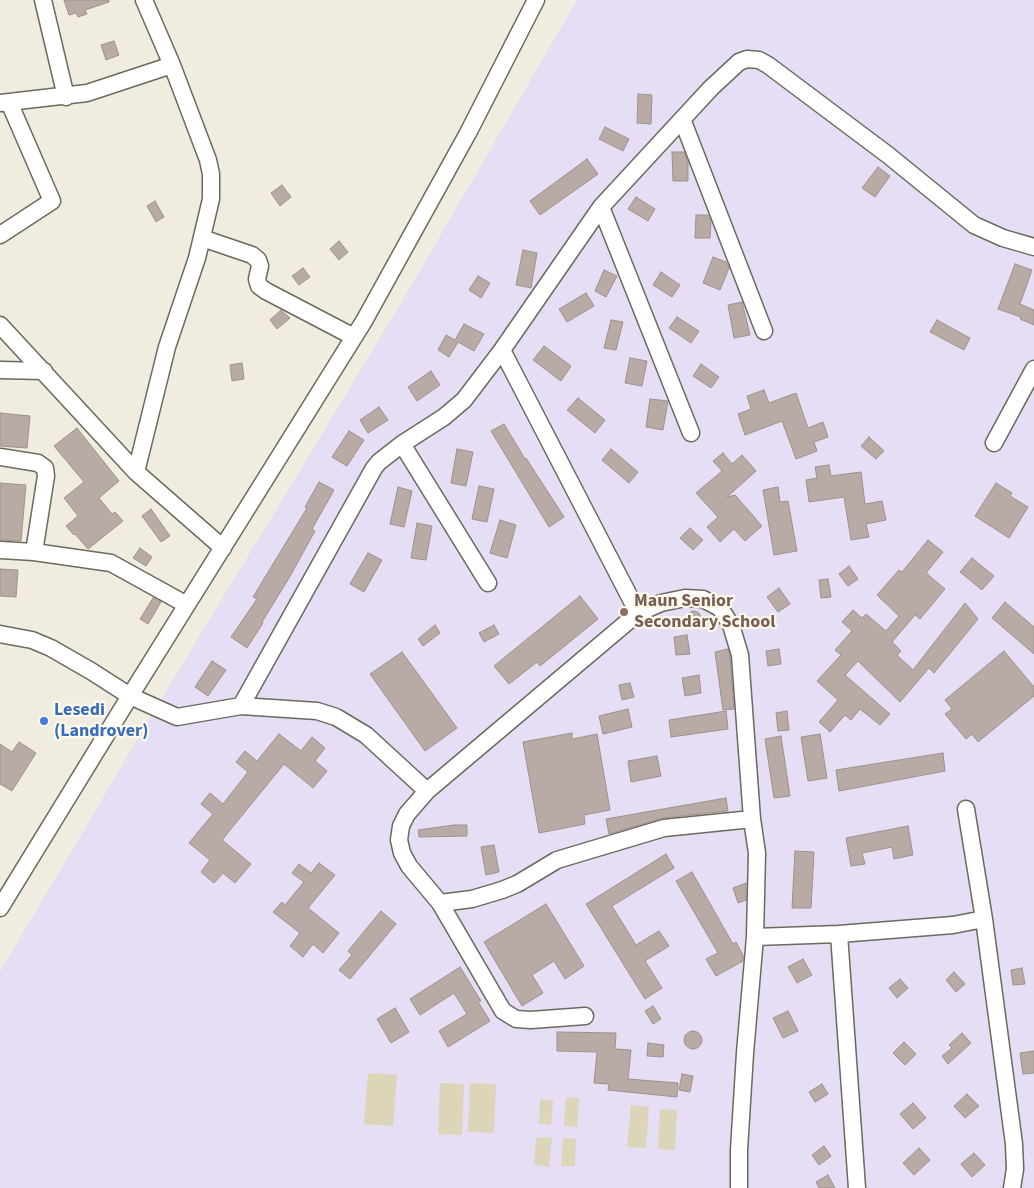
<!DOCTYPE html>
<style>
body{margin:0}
canvas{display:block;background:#f0ecdf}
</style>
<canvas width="1034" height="1188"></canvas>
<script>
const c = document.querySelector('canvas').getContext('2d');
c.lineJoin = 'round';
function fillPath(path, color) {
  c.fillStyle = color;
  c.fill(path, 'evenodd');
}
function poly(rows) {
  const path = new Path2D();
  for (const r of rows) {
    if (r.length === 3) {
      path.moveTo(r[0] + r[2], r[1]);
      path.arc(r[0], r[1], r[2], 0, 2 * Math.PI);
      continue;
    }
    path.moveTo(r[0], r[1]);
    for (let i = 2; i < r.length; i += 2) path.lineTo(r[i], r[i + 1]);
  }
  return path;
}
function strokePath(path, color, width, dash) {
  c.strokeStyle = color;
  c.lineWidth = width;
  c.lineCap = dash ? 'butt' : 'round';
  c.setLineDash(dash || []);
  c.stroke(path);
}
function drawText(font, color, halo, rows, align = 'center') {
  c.font = font + ' "Source Sans 3",sans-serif';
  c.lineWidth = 4.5;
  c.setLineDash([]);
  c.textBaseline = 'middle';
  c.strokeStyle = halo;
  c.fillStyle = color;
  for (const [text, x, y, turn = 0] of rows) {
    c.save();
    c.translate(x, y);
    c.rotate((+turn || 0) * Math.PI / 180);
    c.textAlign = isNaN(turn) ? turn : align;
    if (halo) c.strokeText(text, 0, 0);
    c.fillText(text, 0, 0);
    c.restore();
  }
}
const education = poly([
 [577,0,1034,0,1034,1188,0,1188,0,972,153,713,400,305]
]);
const green = poly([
 [368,1073,397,1075,393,1126,364,1124],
 [440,1083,464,1084,462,1135,438,1134],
 [470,1083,496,1084,494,1133,468,1132],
 [566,1097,579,1098,577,1127,564,1126],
 [540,1099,553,1100,551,1125,539,1124],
 [631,1105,649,1107,646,1148,627,1147],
 [660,1109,677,1110,675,1150,658,1149],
 [536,1137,552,1138,549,1167,534,1165],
 [563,1138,576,1139,575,1166,561,1166]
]);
const building = poly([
 [64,0,109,0,109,2,85,10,87,14,78,17,76,13,69,15,64,0],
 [114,41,119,55,106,60,101,45,114,41],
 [638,94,652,95,651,124,637,123,638,94],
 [605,127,629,139,623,151,599,139,605,127],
 [672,152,684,152,688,162,688,181,673,181,672,152],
 [587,159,598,174,540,215,530,201,587,159],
 [878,167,890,176,875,197,862,188,878,167],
 [282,185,291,197,280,206,271,193,282,185],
 [636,197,655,209,648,221,628,209,636,197],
 [155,201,164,217,156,222,147,206,155,201],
 [696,215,708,215,711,221,710,238,695,238,696,215],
 [339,241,348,252,339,260,330,249,339,241],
 [523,250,537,253,531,288,516,285,523,250],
 [713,257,726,262,729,268,720,290,703,283,713,257],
 [1015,264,1032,270,1020,304,1034,310,1034,325,1020,319,1021,317,998,309,1015,264],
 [303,268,310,277,299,285,292,276,303,268],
 [604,270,617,276,606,297,595,291,604,270],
 [661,272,680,285,672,297,653,285,661,272],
 [478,276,490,283,481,298,469,290,478,276],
 [586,293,594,306,567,322,559,309,586,293],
 [742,302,750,335,734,338,728,305,742,302],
 [281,310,290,318,277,329,270,320,281,310],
 [677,317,699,331,691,343,669,328,677,317],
 [611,320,623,322,616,350,604,348,611,320],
 [937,320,970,338,964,350,930,332,937,320],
 [464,324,484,334,474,351,458,342,449,357,438,350,446,335,455,340,464,324],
 [544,346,571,366,561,381,533,360,544,346],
 [630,358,647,361,642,386,625,383,630,358],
 [242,363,244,379,232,381,230,365,242,363],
 [701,364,719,377,711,388,693,376,701,364],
 [431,371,440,385,417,401,408,387,431,371],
 [764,390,769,403,796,393,808,428,823,422,828,437,814,442,817,451,796,459,782,421,745,435,738,414,751,409,747,396,764,390],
 [578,398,605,420,595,433,567,410,578,398],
 [650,399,668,401,663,430,646,427,650,399],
 [379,407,388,420,368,433,360,420,379,407],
 [0,413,30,416,27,448,0,446,0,413],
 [504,424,525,459,526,458,564,517,549,527,491,431,504,424],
 [77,428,119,481,99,498,112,514,115,512,123,521,88,549,75,534,74,535,66,526,78,516,64,498,84,482,54,446,77,428],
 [349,431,364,440,347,466,332,457,349,431],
 [869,437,884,451,876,459,861,446,869,437],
 [457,449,473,452,466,486,451,483,457,449],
 [611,449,638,472,629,483,602,460,611,449],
 [723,453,732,464,742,455,756,471,727,497,735,495,762,526,745,541,734,529,720,542,707,527,718,517,696,493,722,471,713,461,723,453],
 [829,465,831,476,861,472,865,504,882,501,886,520,866,524,869,537,851,540,844,497,809,502,806,480,817,478,815,467,829,465],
 [319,482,334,490,312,529,315,531,289,578,262,622,263,623,247,648,231,637,257,599,253,597,307,508,305,507,319,482],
 [0,483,26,485,21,541,0,540,0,483],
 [996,483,1012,493,1010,496,1028,507,1009,538,975,516,996,483],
 [479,486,494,489,487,522,472,519,479,486],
 [398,487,412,491,404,527,390,524,398,487],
 [778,487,780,502,788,501,797,551,774,555,763,490,778,487],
 [151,509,170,536,161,542,142,516,151,509],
 [500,520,516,525,507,558,490,553,500,520],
 [417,523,432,526,426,560,411,558,417,523],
 [690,528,703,540,693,550,680,538,690,528],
 [928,540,943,552,926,573,945,589,920,619,915,615,892,642,901,651,897,655,913,670,965,603,978,619,934,673,929,668,900,702,858,661,845,675,890,714,880,725,860,709,851,720,845,715,830,732,819,722,838,700,817,681,841,655,835,650,852,631,842,622,853,610,862,618,866,614,886,631,899,616,877,595,899,570,902,572,928,540],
 [140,548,152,557,146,566,133,558,140,548],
 [368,553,382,560,364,592,350,584,368,553],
 [972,558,994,576,982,590,960,572,972,558],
 [849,566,858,579,848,586,839,574,849,566],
 [0,569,18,570,16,597,0,596,0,569],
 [828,579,831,597,821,598,819,580,828,579],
 [779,588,790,604,778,612,767,597,779,588],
 [580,596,598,619,540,666,537,662,509,684,494,666,580,596],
 [153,598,161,602,148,624,140,619,153,598],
 [1005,602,1034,627,1034,654,992,618,1005,602],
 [694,618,7],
 [435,625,440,633,423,646,418,639,435,625],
 [494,625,499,634,484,642,479,633,494,625],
 [687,635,690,654,676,655,674,637,687,635],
 [728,649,730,657,734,709,723,710,715,652,728,649],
 [779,649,781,664,768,666,766,651,779,649],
 [1004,651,1034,687,1034,696,978,742,972,734,966,739,945,714,952,709,945,700,1004,651],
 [402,652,457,728,425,751,370,674,402,652],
 [212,661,226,670,208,696,195,687,212,661],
 [699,675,701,693,685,696,682,678,699,675],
 [630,683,634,697,622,700,619,685,630,683],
 [628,709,632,727,603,734,599,716,628,709],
 [726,711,728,729,671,737,669,720,726,711],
 [787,711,789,730,778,731,776,713,787,711],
 [572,733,572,739,597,734,610,810,584,815,585,824,539,833,523,742,572,733],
 [279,734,301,751,312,737,325,748,315,761,327,771,313,788,284,764,222,840,251,864,235,883,223,873,214,883,201,872,210,860,189,843,213,814,201,804,210,793,223,804,248,772,236,762,245,751,257,761,279,734],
 [820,734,827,778,808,781,801,737,820,734],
 [781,736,790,796,774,798,765,739,781,736],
 [19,742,36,753,12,791,0,784,0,744,12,752,19,742],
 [943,753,945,771,839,791,836,770,943,753],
 [657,756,661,776,631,782,628,761,657,756],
 [726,798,728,811,663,818,609,834,606,819,726,798],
 [454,825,467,825,467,836,419,837,418,830,454,825],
 [908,826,913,855,894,859,892,847,862,853,865,864,851,866,846,838,908,826],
 [494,845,499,872,486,875,481,847,494,845],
 [795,851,814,852,811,908,792,908,795,851],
 [666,854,674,868,612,906,636,945,659,931,669,946,645,961,662,988,645,999,586,904,666,854],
 [319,863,335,875,308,908,339,933,323,953,313,944,303,957,290,946,300,933,273,912,282,902,285,905,304,882,292,873,299,864,311,873,319,863],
 [692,872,733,944,736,942,743,955,743,961,716,976,706,959,718,953,676,881,692,872],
 [746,883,746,900,738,903,733,888,746,883],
 [546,904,584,966,565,979,554,961,532,975,543,993,522,1006,484,942,546,904],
 [381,911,396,924,350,979,339,970,352,955,348,951,381,911],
 [803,959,812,975,797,983,788,967,803,959],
 [460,967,481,1001,478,1002,490,1021,448,1047,439,1031,467,1014,454,993,420,1015,410,999,460,967],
 [1022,968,1025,984,1013,985,1011,970,1022,968],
 [954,972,965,984,956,992,946,980,954,972],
 [900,979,908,988,897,998,889,988,900,979],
 [653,1006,661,1019,653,1024,645,1011,653,1006],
 [395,1008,409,1032,391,1043,377,1019,395,1008],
 [788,1011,798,1031,783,1038,773,1018,788,1011],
 [693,1040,9],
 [557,1032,616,1033,615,1049,631,1050,628,1079,678,1083,677,1097,608,1090,609,1084,594,1083,597,1052,557,1051,557,1032],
 [962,1033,971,1043,948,1064,942,1056,952,1048,949,1045,962,1033],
 [904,1042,916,1054,905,1065,893,1053,904,1042],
 [648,1043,664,1045,663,1057,647,1056,648,1043],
 [1034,1051,1034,1073,1023,1074,1020,1053,1034,1051],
 [682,1074,693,1076,690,1092,679,1090,682,1074],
 [822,1084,828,1094,815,1102,809,1092,822,1084],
 [967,1094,979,1106,965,1118,954,1106,967,1094],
 [913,1103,926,1118,913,1129,900,1114,913,1103],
 [824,1146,831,1156,819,1165,812,1155,824,1146],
 [919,1148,930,1160,914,1175,903,1163,919,1148],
 [974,1153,985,1165,972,1177,961,1164,974,1153],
 [828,1175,835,1188,819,1188,816,1182,828,1175]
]);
const minor = poly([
 [43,0,66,97],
 [0,103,87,93,172,65],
 [682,119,764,331],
 [601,207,691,433],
 [0,235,52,201,9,102],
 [202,238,252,255,258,260,260,266,257,279,259,286,266,291,354,337],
 [0,325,136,472,223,548],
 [502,350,638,613],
 [0,370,44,371],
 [994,443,1034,369],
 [402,444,488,583],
 [0,457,38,463,45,468,46,476,34,552],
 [136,472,167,347,197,258,211,199,211,174,208,160,172,65,144,0],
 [0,550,34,552,111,563,187,605],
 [0,634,32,640,51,648,91,671,130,696,177,717,241,706,317,711,336,717,366,735,427,791],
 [241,706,374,468,379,462,402,444,444,417,464,400,502,350,601,207,711,88,739,62,747,59,759,60,768,65,888,155,974,225,1003,238,1034,247],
 [966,809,984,919,1014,1144,1015,1169,1012,1188],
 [440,903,472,899,502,890,517,884,557,860,664,828,752,819],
 [0,908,130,696,364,321,468,133,536,0],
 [839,934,857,1188],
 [755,937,839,934,953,925,984,919],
 [585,1016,531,1020,516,1019,503,1011,440,903,409,866,402,853,399,840,401,826,407,814,427,791,638,613,661,603,685,598,703,599,720,608,731,625,740,655,752,819,757,853,755,937,745,1053,739,1150,739,1188]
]);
const markers = [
 [624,612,5,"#8d6e63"],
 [44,721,5,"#3f7fe0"]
];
const educationNames = [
 ["Maun Senior",634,602],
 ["Secondary School",634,623]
];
const shopNames = [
 ["Lesedi",54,711],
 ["(Landrover)",54,732]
];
fillPath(education, '#e5def4');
fillPath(green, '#ddd5b8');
fillPath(building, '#b8aaa4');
strokePath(building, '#9f928c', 1);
strokePath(minor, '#6c695d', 19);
strokePath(minor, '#fff', 16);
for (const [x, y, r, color] of markers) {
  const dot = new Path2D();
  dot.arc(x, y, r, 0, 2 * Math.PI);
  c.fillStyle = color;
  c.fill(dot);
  strokePath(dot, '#fdfaec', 2);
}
drawText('bold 18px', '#785e54', '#fdfaec', educationNames, 'left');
drawText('bold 18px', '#366cbe', '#fdfaec', shopNames, 'left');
</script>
